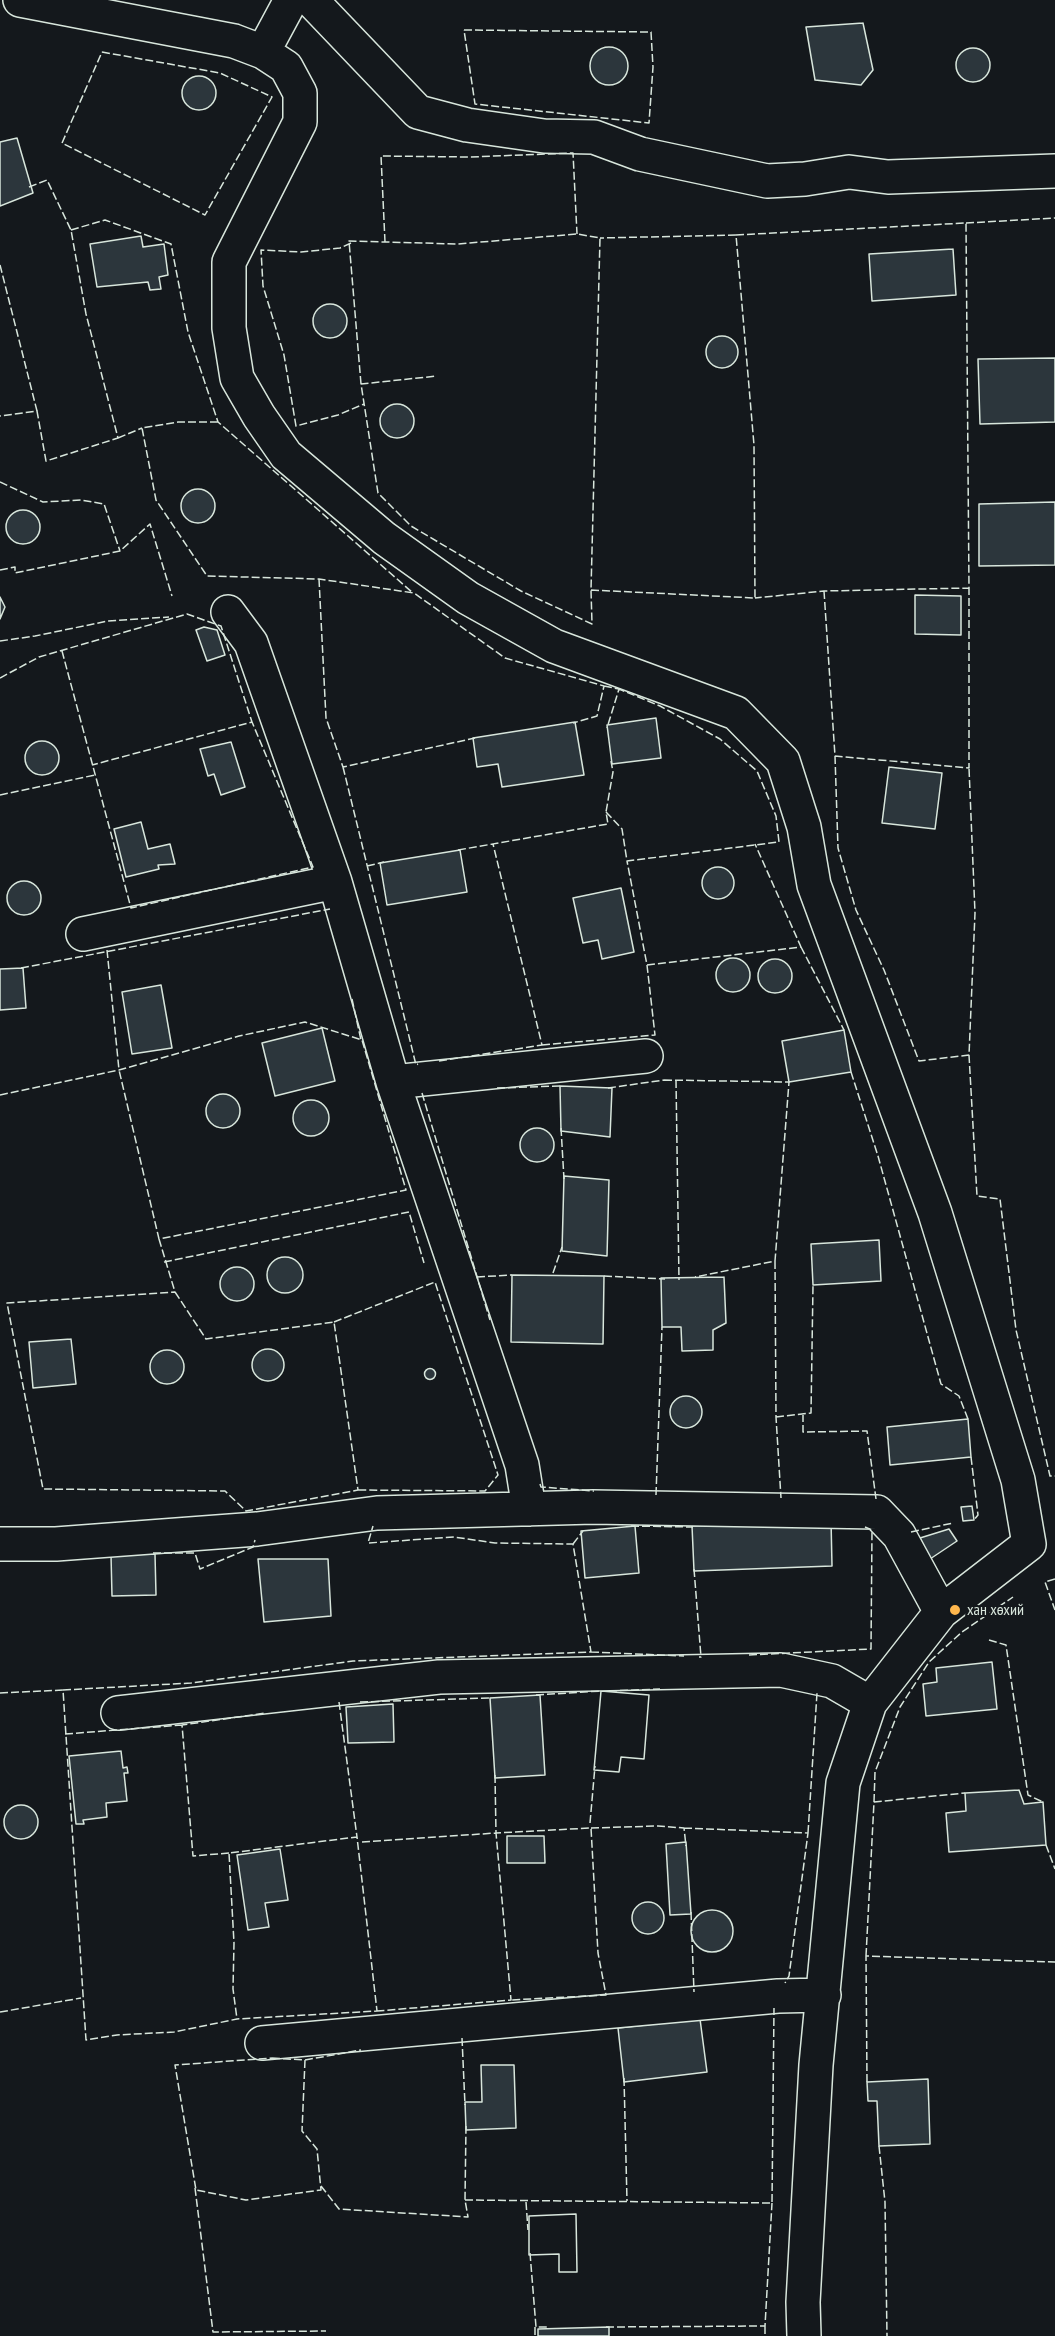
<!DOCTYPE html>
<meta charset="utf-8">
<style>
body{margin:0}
canvas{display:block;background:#14181c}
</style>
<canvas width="1055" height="2336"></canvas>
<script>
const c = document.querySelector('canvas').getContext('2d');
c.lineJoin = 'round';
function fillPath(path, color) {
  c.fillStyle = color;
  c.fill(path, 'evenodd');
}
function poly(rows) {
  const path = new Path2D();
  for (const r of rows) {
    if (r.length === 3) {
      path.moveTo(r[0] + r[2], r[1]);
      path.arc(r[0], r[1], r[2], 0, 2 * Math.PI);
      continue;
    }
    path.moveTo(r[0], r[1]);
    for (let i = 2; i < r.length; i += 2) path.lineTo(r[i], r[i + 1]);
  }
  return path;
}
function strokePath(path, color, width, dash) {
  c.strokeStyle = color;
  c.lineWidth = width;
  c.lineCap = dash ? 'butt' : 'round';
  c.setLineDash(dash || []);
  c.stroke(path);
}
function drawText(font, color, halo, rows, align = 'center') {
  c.font = font + ' "PT Sans Narrow",sans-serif';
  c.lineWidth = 4.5;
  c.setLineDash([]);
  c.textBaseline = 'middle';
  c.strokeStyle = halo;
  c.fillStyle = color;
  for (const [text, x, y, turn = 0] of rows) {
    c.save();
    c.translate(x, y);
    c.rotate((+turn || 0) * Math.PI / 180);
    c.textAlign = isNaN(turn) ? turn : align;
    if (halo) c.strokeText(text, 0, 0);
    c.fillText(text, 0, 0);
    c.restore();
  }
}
const building = poly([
 [863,23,873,70,861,85,815,80,806,27,863,23],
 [609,66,19],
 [973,65,17],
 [199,93,17],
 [17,138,33,193,0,206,0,142,17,138],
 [141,236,143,247,164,244,168,275,159,277,161,289,150,290,148,282,97,287,90,244,141,236],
 [953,249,956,295,872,301,869,254,953,249],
 [330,321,17],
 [722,352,16],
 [1055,358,1055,422,980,424,978,359,1055,358],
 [397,421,17],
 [198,506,17],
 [1055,502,1055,565,979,566,979,504,1055,502],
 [23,527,17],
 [915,595,961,596,961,635,915,634,915,595],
 [0,597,5,607,0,619,0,597],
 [204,627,217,630,225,655,207,661,196,630,204,627],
 [656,718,661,758,612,764,607,725,656,718],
 [575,722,584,775,502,787,498,764,477,767,473,738,575,722],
 [42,758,17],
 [231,742,245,787,221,795,214,774,208,776,200,749,231,742],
 [889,767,942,773,935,829,882,823,889,767],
 [141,822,148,849,170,844,175,864,158,865,159,869,126,877,114,829,141,822],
 [460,850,467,892,387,905,380,863,460,850],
 [718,883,16],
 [24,898,17],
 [621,888,634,952,602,959,598,940,583,943,573,898,621,888],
 [733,975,17],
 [775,976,17],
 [23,968,26,1008,0,1010,0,969,23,968],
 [161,985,172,1048,132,1054,122,992,161,985],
 [322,1028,335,1081,275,1096,262,1043,322,1028],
 [844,1030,851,1072,789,1082,782,1041,844,1030],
 [560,1086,612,1088,610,1137,561,1131,560,1086],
 [223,1111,17],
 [311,1118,18],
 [537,1145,17],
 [564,1176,609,1180,607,1256,562,1251,564,1176],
 [879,1240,881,1281,813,1285,811,1244,879,1240],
 [285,1275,18],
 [237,1284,17],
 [512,1275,604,1276,603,1344,511,1342,512,1275],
 [724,1277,726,1323,713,1330,713,1350,682,1351,681,1327,662,1327,661,1278,724,1277],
 [71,1339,76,1384,33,1388,29,1342,71,1339],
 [268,1365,16],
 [167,1367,17],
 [430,1374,5.5],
 [686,1412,16],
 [968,1419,971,1457,890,1465,887,1427,968,1419],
 [972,1506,974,1520,963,1521,961,1507,972,1506],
 [831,1520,832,1566,694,1571,692,1526,831,1520],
 [635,1526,639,1573,585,1578,581,1531,635,1526],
 [949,1529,957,1541,930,1559,920,1538,949,1529],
 [155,1554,156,1595,112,1596,111,1555,155,1554],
 [258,1559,328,1559,331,1616,264,1622,258,1559],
 [992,1662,997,1709,926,1716,923,1684,937,1682,936,1668,992,1662],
 [601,1691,649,1695,644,1759,621,1757,619,1772,594,1770,601,1691],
 [601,1691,649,1695,644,1759,621,1757,619,1772,594,1770,601,1691],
 [540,1695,545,1775,495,1778,490,1698,540,1695],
 [393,1704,394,1742,348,1743,346,1707,393,1704],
 [121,1751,123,1768,127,1767,128,1773,124,1773,127,1801,106,1803,107,1817,83,1820,84,1824,76,1824,69,1756,121,1751],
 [1019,1790,1024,1804,1043,1802,1046,1845,949,1852,946,1813,966,1811,965,1793,1019,1790],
 [21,1822,17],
 [507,1836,544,1836,545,1863,507,1863,507,1836],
 [686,1842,691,1914,670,1915,666,1844,686,1842],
 [280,1849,288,1900,265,1903,269,1927,248,1930,237,1855,280,1849],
 [648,1918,16],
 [712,1931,21],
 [700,2019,707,2072,624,2082,618,2028,700,2019],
 [481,2065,514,2065,516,2128,466,2130,465,2102,482,2102,481,2065],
 [928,2079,930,2144,879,2146,877,2101,868,2101,867,2082,928,2079],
 [576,2214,577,2272,559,2272,559,2254,529,2255,529,2216,576,2214],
 [576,2214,577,2272,559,2272,559,2254,529,2255,529,2216,576,2214],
 [609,2327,609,2336,538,2336,538,2329,609,2327]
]);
const minor = poly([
 [20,0,234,41,263,52,286,67,300,93,300,122,229,262,229,328,237,378,259,416,286,455,384,538,468,598,554,646,736,713,783,761,804,827,814,885,935,1213,1018,1480,1029,1544,941,1612,870,1703,843,1783,816,2065,803,2302,804,2336],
 [311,0,418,112,467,125,544,136,594,137,640,154,767,181,805,179,849,172,888,177,1055,171],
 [263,52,291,0],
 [228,612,251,643,335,882,393,1082,522,1465,529,1509],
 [83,934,335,882],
 [393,1082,646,1056],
 [0,1544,56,1544,257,1529,377,1513,593,1507,877,1512,899,1535,941,1612],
 [118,1713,439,1677,781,1670,832,1681,870,1703],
 [262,2043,778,1996,824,1995]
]);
const fence = poly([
 [464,30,651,32,653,67,649,123,475,104,464,30],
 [102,52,220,73,272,97,205,215,62,143,102,52],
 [29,187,47,180,71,230,86,314,118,438,46,461,37,411],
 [966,223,1055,218],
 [71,230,105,220,171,244,188,332,218,422,413,593],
 [736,235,966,223,969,588,824,591,755,598],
 [385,242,381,156,470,157,573,153,577,234],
 [351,243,340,248,301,252,261,250,263,286,284,355,296,426,338,415,364,404],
 [0,265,37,411,0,416],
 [361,384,349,241,458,244,577,234,600,238,591,590,592,624,521,591,411,526,378,493,361,384,437,376],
 [218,422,178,422,142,428,156,500,207,576,319,579,414,593,505,658,604,686,597,716,573,723],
 [118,438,142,428],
 [0,482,43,502,81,500,104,504,120,551],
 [0,570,15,567,15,573,120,551,150,524,172,596],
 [319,579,326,718,343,767,475,738],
 [591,590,755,598,754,445,736,235,600,238],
 [824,591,835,756,969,768,969,588],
 [0,641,35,636,108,621,169,617],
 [62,651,131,908,313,867,252,722],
 [0,678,39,657,187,614,221,626,252,722,92,765],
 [604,686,619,689,607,728],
 [835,756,838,848,856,910,884,970,919,1061,969,1055,975,913,969,768],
 [343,767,416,1065,418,1064],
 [0,795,95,775],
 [606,812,622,829,627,861,779,842,776,816,757,771,720,739,660,706,619,689],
 [458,850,608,824,606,812,613,772,611,761],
 [367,866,384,862],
 [801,947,844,1030],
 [107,950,119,1070],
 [647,965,801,947,755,844],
 [21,968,330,909],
 [352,999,361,1040],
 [542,1045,655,1035,647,965,627,861],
 [969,1055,977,1196,1000,1199,1016,1330,1050,1476,1055,1476],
 [439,1061,542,1045,493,844],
 [851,1072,878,1156,941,1384,959,1396,968,1419],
 [664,1080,789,1082,775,1261,695,1277],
 [676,1080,679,1280],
 [497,1088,560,1086,560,1089],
 [608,1088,664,1080],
 [422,1093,490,1320],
 [0,1095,119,1070,239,1036,305,1022,362,1040,406,1190,159,1239,119,1070],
 [561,1128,564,1179],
 [159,1239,175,1292],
 [775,1261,776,1417,781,1498],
 [164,1262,409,1212,424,1263],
 [553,1273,562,1247],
 [604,1276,665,1279],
 [477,1277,512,1275],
 [175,1292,206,1339,334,1322,358,1490,246,1511,225,1491,43,1489,7,1303,175,1292],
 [334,1322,435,1282,498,1475,485,1491,358,1490],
 [803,1414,803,1432,867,1431,876,1499],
 [776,1417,811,1413,813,1285],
 [971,1457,978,1515,974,1520],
 [540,1484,541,1487,594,1491],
 [656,1495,662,1327],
 [631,1526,693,1527],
 [911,1532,953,1523],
 [573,1544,583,1531],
 [153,1553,195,1553,200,1569,253,1547,255,1540],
 [694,1569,701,1657,699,1657],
 [1055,1579,1045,1582,1055,1610],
 [989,1640,1006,1645,1028,1795,1043,1802],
 [591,1652,684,1656],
 [749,1655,871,1649,872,1530,865,1527],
 [63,1690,191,1683,353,1661,591,1652,573,1544,495,1543,454,1537,368,1543,373,1526],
 [609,1691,660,1689],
 [0,1693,63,1690,86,2040,117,2035,174,2032,237,2019,377,2011,357,1837,229,1853,234,1943,233,1989,237,2019],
 [536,1695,601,1691],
 [339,1702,357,1837],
 [360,1702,490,1698],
 [65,1734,182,1725],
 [495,1775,496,1833,591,1828,598,1953,606,1995,511,2000],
 [874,1802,875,1772,900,1707,929,1662,962,1632,1013,1597],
 [590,1823,595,1766],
 [591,1828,658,1826,684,1828,686,1846],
 [684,1828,808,1833,789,1976,785,1983],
 [808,1833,817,1693,815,1692],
 [362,1842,496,1833,511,2000,377,2011],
 [1046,1845,1055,1869],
 [229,1853,193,1856,182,1725,266,1713],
 [691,1912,694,1992],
 [866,1956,874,1802,965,1793],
 [0,2012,81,1998],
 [462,2038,465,2105],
 [272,2058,305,2060,302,2131,317,2149,321,2190,246,2200,196,2190,175,2065,272,2058],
 [305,2060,361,2050],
 [624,2078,627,2201],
 [867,2082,866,1956,1055,1962],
 [879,2146,885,2202,887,2336],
 [321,2186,339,2209,468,2217,465,2200,466,2126],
 [195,2188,213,2332,326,2331],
 [465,2200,772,2203,774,2008],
 [526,2202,528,2230],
 [530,2253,536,2327,549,2327],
 [765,2326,765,2336],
 [535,2327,535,2336],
 [606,2327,765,2326,772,2203]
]);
const markers = [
 [955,1610,6,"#ffb74d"]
];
const poiNames = [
 ["хан хөхий",967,1610]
];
fillPath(building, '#2c363c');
strokePath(building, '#d8e6dc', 1.5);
strokePath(minor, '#d8e6dc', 36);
strokePath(minor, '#14181c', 33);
strokePath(fence, '#d8e6dc', 1.5, [8, 3]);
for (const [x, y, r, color] of markers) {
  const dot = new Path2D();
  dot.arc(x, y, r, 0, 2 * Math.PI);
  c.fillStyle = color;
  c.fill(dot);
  strokePath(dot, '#14181c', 2);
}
drawText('16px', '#d8e6dc', '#14181c', poiNames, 'left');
</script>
